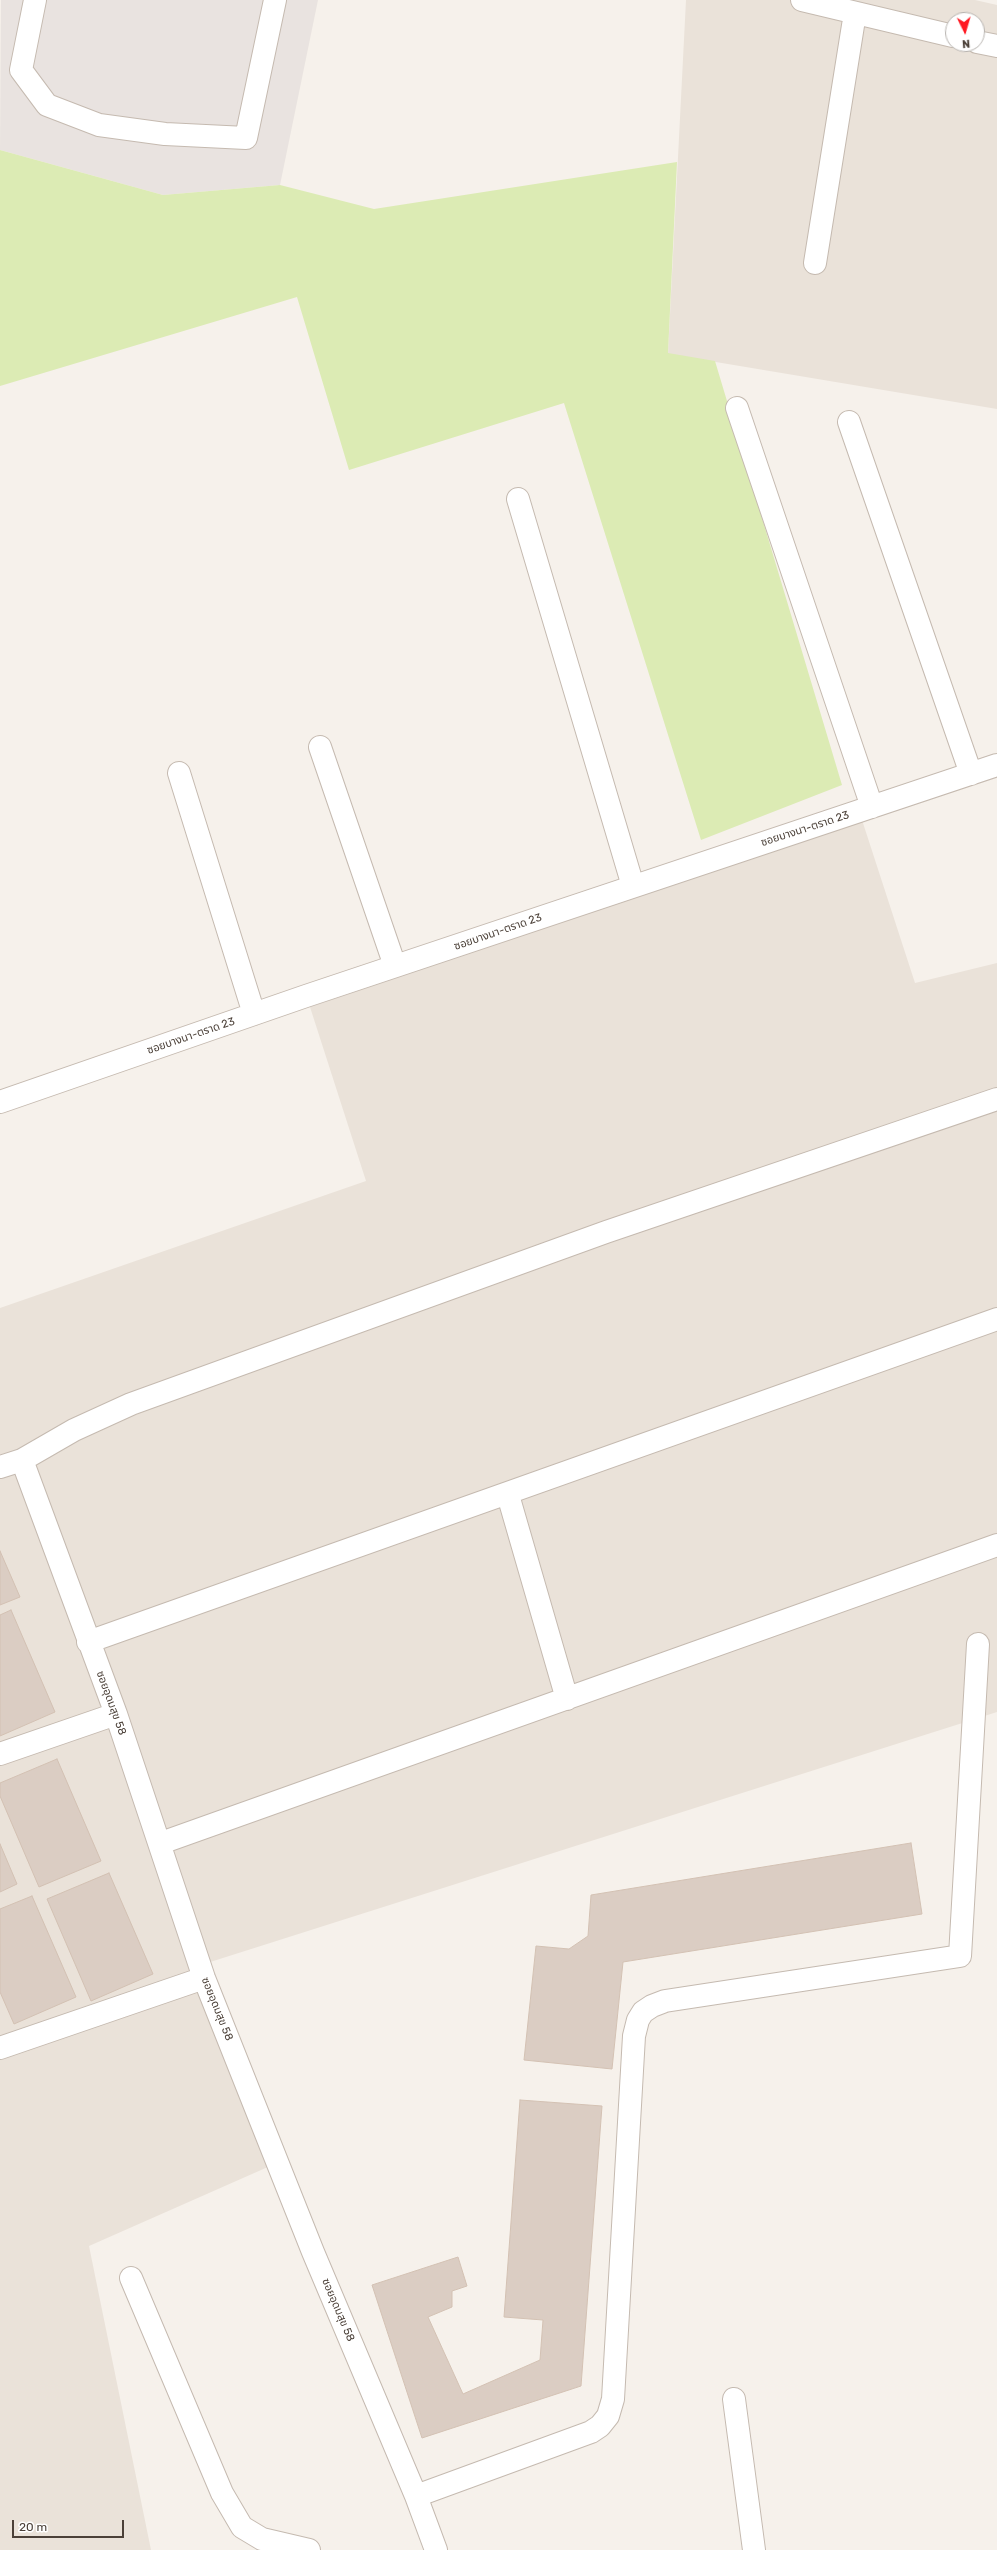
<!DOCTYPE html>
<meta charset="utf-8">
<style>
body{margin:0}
#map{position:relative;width:997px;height:2550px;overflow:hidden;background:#f6f1eb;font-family:Rubik,sans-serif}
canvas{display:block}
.north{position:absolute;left:945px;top:12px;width:40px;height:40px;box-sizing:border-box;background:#fff;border:1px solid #b7b3af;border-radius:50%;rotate:175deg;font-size:11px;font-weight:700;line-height:16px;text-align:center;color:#4b4038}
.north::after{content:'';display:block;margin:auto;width:14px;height:18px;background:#ff1922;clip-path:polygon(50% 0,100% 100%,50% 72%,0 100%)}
.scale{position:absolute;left:12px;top:2520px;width:112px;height:18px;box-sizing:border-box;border:2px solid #4b4038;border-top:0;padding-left:5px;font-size:12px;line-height:14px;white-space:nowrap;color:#4b4038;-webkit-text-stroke:3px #fff;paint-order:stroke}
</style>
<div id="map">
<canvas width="997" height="2550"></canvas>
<div class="north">N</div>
<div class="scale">20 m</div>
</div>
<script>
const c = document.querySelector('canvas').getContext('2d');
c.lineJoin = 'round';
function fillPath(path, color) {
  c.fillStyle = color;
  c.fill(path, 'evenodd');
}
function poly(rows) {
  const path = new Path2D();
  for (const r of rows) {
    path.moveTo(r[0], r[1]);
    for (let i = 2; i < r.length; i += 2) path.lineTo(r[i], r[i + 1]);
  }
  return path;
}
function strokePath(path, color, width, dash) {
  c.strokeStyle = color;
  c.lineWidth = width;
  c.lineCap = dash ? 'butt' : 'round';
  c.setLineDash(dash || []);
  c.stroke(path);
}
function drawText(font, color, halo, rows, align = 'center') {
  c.font = font + ' Rubik,"Noto Sans Thai",sans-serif';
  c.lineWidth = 3;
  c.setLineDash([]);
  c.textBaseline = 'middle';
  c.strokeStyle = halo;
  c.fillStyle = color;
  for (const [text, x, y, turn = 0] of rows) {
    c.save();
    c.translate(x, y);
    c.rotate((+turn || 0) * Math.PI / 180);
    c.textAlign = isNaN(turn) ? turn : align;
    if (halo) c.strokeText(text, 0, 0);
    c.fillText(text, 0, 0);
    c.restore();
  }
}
const residential = poly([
 [686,0,975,0,997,5,997,409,668,354],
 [953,20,977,20,977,44,953,44],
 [862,820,915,983,997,963,997,1712,204,1964,286,2159,89,2246,151,2550,0,2550,0,1308,366,1181,310,1007]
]);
const industrial = poly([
 [1,0,318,0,280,185,163,195,0,150]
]);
const green = poly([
 [0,150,163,195,280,185,374,209,677,162,668,353,715,361,842,785,701,840,564,403,349,470,297,297,0,386]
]);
const building = poly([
 [0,1551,20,1597,0,1605,0,1551],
 [11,1610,55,1712,0,1736,0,1615,11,1610],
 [57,1759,101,1861,39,1887,0,1796,0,1783,57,1759],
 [911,1843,922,1914,623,1962,612,2069,524,2060,536,1946,569,1949,588,1936,591,1895,911,1843],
 [0,1844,17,1884,0,1892,0,1844],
 [109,1873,153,1974,91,2001,47,1899,109,1873],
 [32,1896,76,1997,14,2024,0,1992,0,1909,32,1896],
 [520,2100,602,2106,581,2386,422,2438,372,2285,458,2257,467,2286,452,2291,452,2307,428,2317,463,2394,540,2360,543,2320,504,2317,520,2100]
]);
const minor = poly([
 [35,0,21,70,47,105,99,125,165,134,246,138,275,0],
 [802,0,953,36],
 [977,42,997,46],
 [815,263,855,13],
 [737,408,872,807],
 [849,422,971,774],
 [518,499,633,886],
 [320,747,395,966],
 [179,773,254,1014],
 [0,1102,306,996,997,765],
 [22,1460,116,1714,204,1978,313,2252,416,2496,436,2550],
 [0,1467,22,1460,74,1430,131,1404,606,1232,997,1099],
 [508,1495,567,1699],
 [88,1642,997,1319],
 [0,1754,116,1714],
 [161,1843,997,1545],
 [0,2048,204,1978],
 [131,2278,222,2493,242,2527,262,2539,309,2550],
 [734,2399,754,2550],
 [416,2496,591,2432,600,2426,608,2416,613,2399,634,2036,638,2020,643,2012,652,2006,665,2001,960,1956,978,1644]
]);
const streetNames = [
 ["ซอยบางนา-ตราด 23",805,829,-18],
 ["ซอยบางนา-ตราด 23",498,932,-19],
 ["ซอยบางนา-ตราด 23",191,1036,-19],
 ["ซอยอุดมสุข 58",111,1703,70],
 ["ซอยอุดมสุข 58",217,2009,68],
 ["ซอยอุดมสุข 58",338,2310,67]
];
fillPath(residential, '#eae2d9');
fillPath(industrial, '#e9e3e0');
fillPath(green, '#dcebb4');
fillPath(building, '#dbcdc3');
strokePath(building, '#d3c1b3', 1);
strokePath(minor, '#c5bab0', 24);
strokePath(minor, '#fff', 22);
drawText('11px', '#4b4038', '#fff', streetNames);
</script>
